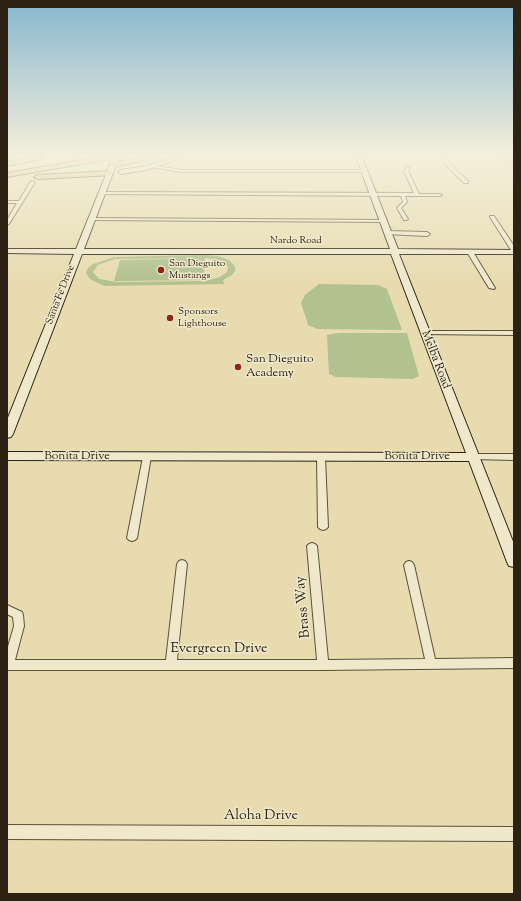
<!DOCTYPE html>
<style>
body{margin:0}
#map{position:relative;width:521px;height:901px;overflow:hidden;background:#e7dbaf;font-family:"Sorts Mill Goudy",serif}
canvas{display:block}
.frame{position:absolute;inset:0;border:8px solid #2d2214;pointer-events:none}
</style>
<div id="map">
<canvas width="521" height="901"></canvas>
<div class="frame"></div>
</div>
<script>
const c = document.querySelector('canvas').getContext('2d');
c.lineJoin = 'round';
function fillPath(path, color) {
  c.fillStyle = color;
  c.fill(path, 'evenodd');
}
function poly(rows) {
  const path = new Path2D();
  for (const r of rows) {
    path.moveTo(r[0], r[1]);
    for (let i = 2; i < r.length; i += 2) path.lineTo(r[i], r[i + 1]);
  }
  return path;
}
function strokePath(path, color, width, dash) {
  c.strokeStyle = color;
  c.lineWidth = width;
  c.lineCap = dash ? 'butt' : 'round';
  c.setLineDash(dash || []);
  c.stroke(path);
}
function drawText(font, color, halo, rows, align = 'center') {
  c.font = font + ' "Sorts Mill Goudy",serif';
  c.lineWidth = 3;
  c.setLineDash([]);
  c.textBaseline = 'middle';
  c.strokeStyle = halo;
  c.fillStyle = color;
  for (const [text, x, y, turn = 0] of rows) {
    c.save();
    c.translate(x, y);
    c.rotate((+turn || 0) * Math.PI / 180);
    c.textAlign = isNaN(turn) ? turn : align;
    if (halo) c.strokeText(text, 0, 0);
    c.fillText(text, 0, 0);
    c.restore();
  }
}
const green = poly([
 [203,255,218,256,229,260,235,266,235,271,232,275,223,280,224,284,104,286,90,279,86,273,88,268,93,264,114,257],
 [207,258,224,262,228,267,227,272,220,277,205,281,117,282,99,279,93,272,98,265,115,259],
 [205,258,204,280,114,281,120,260],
 [319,284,378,285,387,289,402,330,317,329,313,327,308,325,307,321,301,303,305,295],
 [339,333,407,333,419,376,413,379,336,377,329,374,327,335]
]);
const street = poly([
 [441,157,445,157,450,164,468,181,468,183,464,183,447,166,441,157],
 [501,157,505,157,514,164,514,167,501,157],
 [153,165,181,170,364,170,366,171,364,172,181,172,152,167,151,166,153,165],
 [407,167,410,168,408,171,419,194,440,194,442,195,440,196,405,196,407,202,401,208,408,219,406,220,404,220,397,208,403,202,401,196,102,194,100,193,102,192,414,193,404,171,407,167],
 [31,181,35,182,9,224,7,225,7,220,17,203,7,203,7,201,19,201,31,181],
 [490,216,494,216,514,246,514,252,511,250,490,217,490,216],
 [90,218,383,220,385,221,383,222,92,220,90,220,90,218],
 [388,231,427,232,430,234,427,236,386,234,386,232,388,231],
 [468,251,473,252,495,288,494,289,489,288,467,252,468,251],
 [425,331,514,331,514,335,423,334,423,332,425,331],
 [147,454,151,457,137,538,135,540,132,541,129,540,127,538,143,457,147,454],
 [321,454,325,457,328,527,326,529,323,530,320,529,318,527,317,457,321,454],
 [474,454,514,454,514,460,471,459,470,457,474,454],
 [312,543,315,544,317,546,328,660,425,659,404,565,406,562,409,561,412,562,414,565,435,659,514,658,514,668,323,670,7,670,7,650,14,626,13,617,7,614,7,605,22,612,23,615,24,626,15,660,166,660,177,564,179,561,182,560,185,561,187,564,177,660,317,660,307,546,309,544,312,543],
 [7,825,514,827,514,841,7,839,7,825]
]);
const secondary = poly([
 [113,157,119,157,84,249,390,249,356,157,362,157,398,249,514,250,514,254,399,254,514,544,514,567,509,566,507,562,469,461,7,460,7,452,466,453,391,254,82,254,13,434,11,437,7,438,7,420,74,254,7,253,7,249,76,249,113,157],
 [175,157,183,157,147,170,121,174,118,172,121,170,146,166,175,157]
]);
const highway = poly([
 [30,157,43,157,42,159,7,166,7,162,30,157],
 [99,157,115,157,111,159,7,177,7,173,99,157],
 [143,157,158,157,154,159,113,167,109,165,113,163,143,157],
 [110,171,113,171,113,175,38,179,34,177,38,175,110,171]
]);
const markers = [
 [161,270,4,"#8f2418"],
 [170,318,4,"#8f2418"],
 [238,367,4,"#8f2418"]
];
const farStreetnames = [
 ["Nardo Road",296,241],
 ["Santa Fe Drive",61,295,-69]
];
const farPoinames = [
 ["San Dieguito",169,264],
 ["Mustangs",169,276],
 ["Sponsors",178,312],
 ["Lighthouse",178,324]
];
const poiNames = [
 ["San Dieguito",246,360],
 ["Academy",246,374]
];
const streetNames = [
 ["Melba Road",435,360,69],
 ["Bonita Drive",77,457],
 ["Bonita Drive",417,457]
];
const nearStreetnames = [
 ["Brass Way",304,607,-95],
 ["Evergreen Drive",219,650],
 ["Aloha Drive",261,817]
];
fillPath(green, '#b1c18f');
strokePath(street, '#5c503b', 2);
strokePath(secondary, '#2d2214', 2);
strokePath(highway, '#2d2214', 2);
fillPath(street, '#efe8cb');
fillPath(secondary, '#efe8cb');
fillPath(highway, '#e4be78');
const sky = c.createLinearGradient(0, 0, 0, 283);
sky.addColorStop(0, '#87b7cf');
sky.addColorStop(0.55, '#f4efdb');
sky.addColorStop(1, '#f4efdb00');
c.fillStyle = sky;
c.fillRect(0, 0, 521, 283);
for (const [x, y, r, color] of markers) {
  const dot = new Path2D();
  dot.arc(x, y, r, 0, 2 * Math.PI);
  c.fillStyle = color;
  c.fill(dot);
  strokePath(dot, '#efe8cb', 1.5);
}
drawText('10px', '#2d2214', '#efe8cb', farStreetnames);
drawText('10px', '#2d2214', '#efe8cb', farPoinames, 'left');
drawText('12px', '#2d2214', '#efe8cb', poiNames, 'left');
drawText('12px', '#2d2214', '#efe8cb', streetNames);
drawText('14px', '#2d2214', '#efe8cb', nearStreetnames);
</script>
